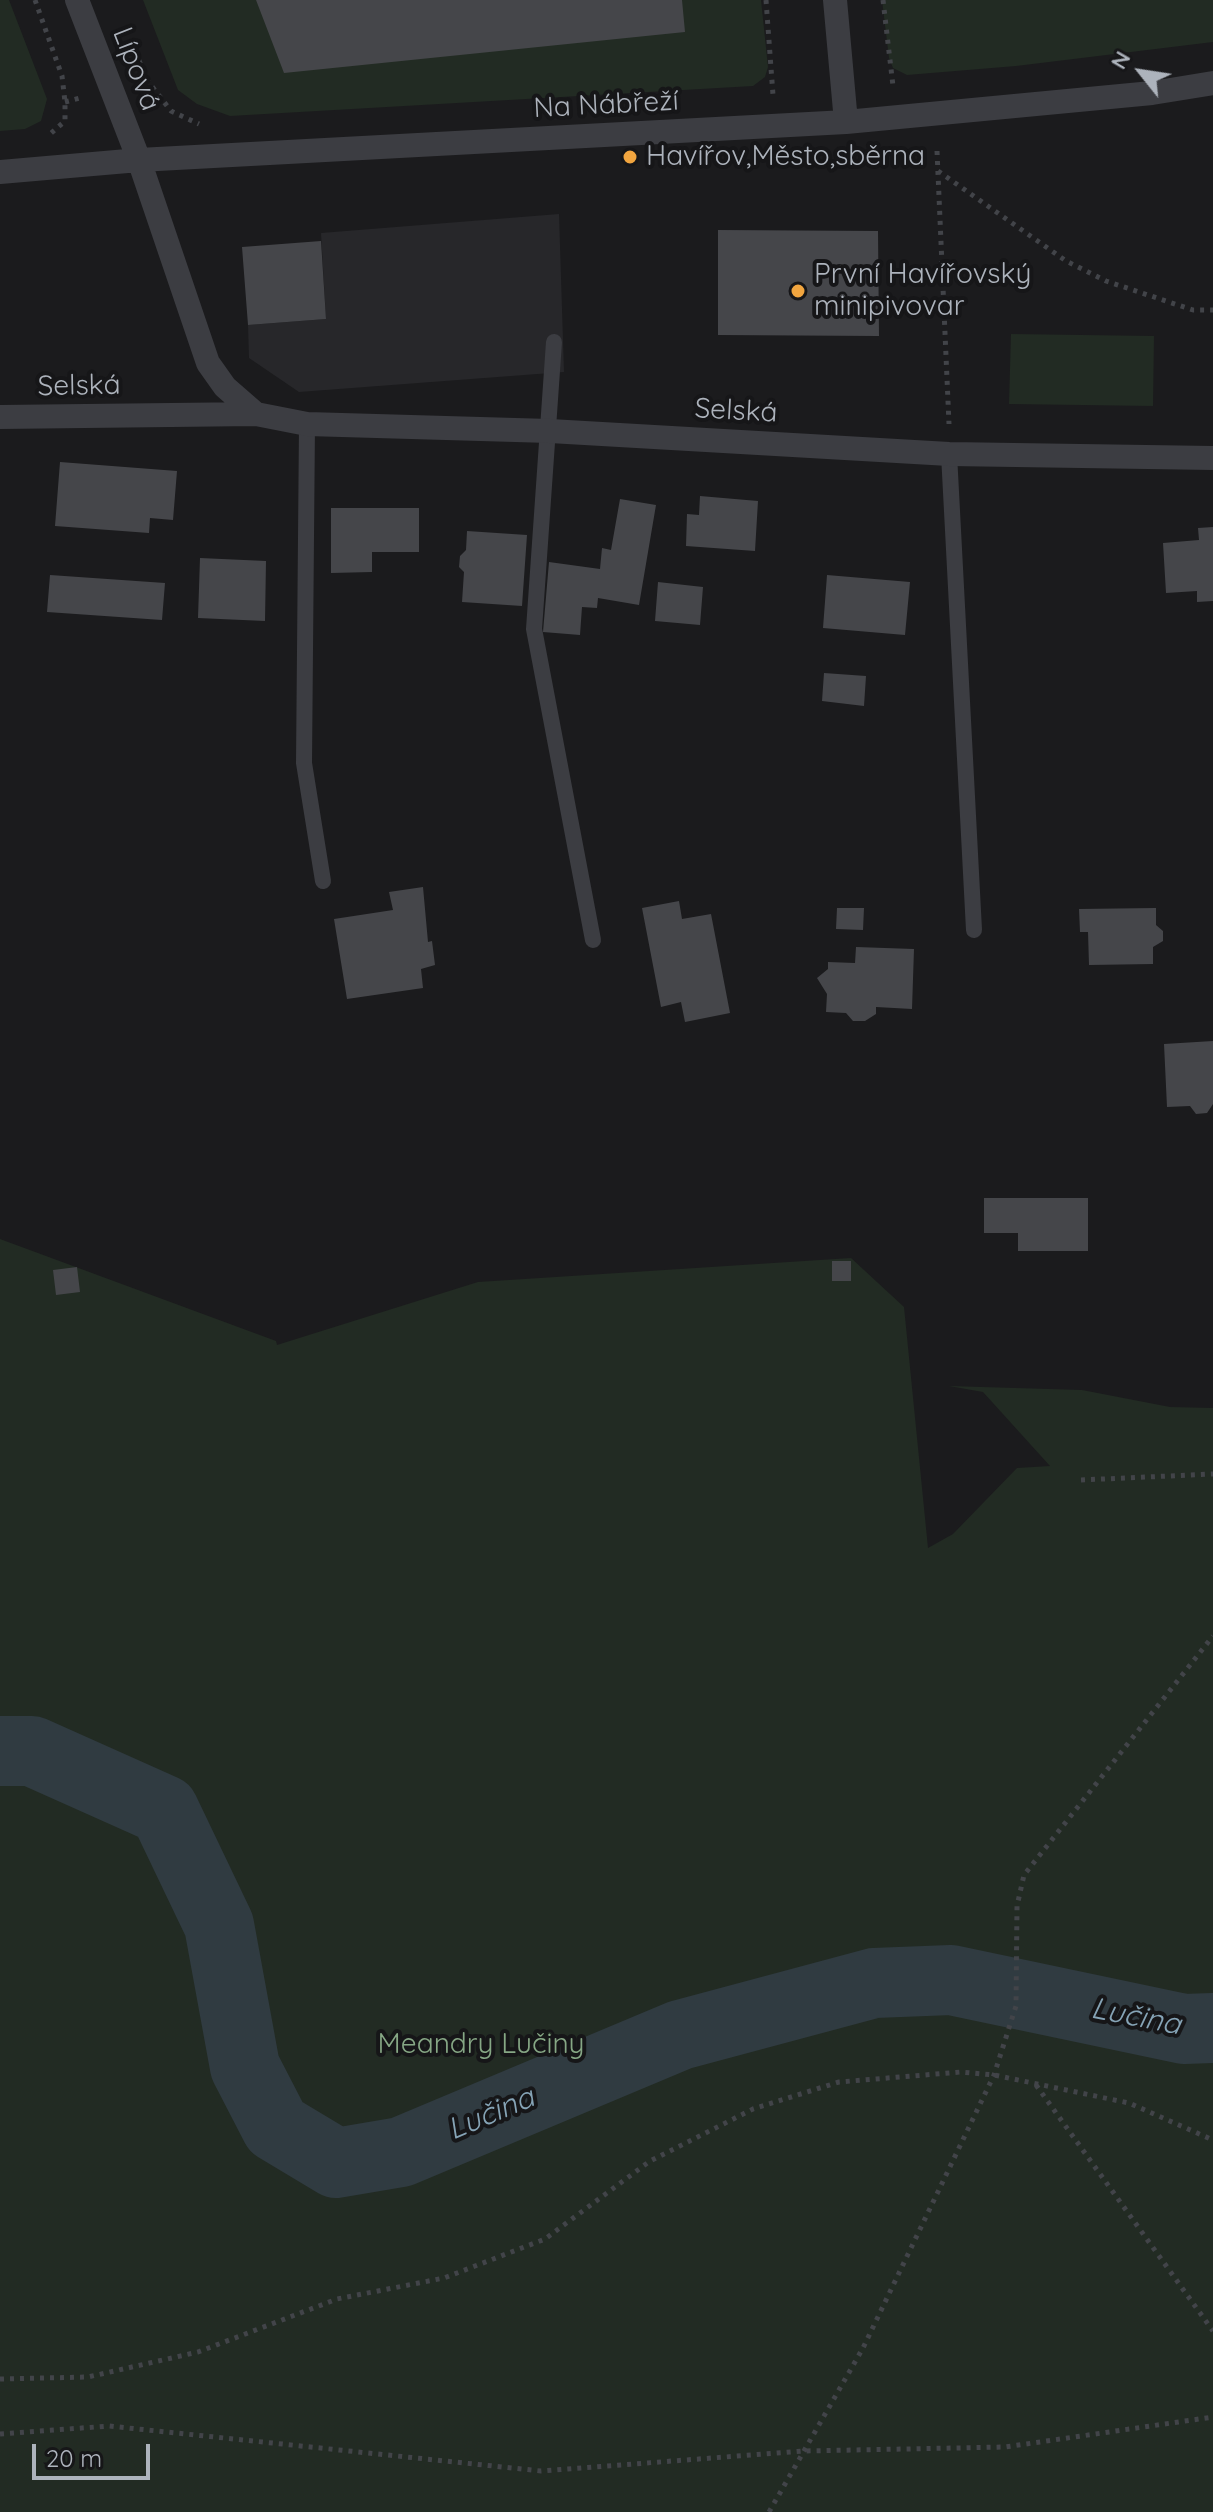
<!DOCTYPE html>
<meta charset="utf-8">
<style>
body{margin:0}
#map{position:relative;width:1213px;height:2512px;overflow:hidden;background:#1b1b1d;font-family:Quicksand,sans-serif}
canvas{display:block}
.north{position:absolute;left:1101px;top:32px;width:80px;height:80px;-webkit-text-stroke:6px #161618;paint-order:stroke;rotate:300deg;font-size:22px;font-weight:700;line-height:32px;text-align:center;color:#adb3bc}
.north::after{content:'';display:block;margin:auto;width:28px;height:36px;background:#adb3bc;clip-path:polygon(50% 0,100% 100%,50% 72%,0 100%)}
.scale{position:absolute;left:32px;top:2444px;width:118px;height:36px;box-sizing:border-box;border:4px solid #adb3bc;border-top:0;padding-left:10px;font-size:24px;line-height:28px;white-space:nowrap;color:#adb3bc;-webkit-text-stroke:6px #161618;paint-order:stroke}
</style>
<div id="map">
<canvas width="1213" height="2512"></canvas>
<div class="north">N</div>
<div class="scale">20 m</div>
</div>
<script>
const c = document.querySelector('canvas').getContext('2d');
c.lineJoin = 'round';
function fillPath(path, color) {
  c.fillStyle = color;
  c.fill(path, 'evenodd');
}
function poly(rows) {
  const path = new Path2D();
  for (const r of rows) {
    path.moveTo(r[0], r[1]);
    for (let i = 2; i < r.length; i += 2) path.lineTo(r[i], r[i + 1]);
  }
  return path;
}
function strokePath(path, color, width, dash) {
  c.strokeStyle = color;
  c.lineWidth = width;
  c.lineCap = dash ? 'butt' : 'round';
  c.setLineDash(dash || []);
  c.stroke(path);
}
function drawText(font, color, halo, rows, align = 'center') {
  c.font = font + ' Quicksand,sans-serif';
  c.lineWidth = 8;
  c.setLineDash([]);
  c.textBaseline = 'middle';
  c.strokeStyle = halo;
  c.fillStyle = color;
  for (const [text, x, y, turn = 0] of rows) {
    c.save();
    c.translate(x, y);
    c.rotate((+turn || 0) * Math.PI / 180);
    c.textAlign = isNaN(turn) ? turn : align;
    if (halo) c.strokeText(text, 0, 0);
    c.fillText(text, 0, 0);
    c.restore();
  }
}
const built = poly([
 [559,214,564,372,299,392,249,358,248,325,326,319,321,233]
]);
const green = poly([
 [0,0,9,0,47,99,41,121,25,129,0,131],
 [143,0,761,0,768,67,765,77,753,86,230,116,197,104,178,90],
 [882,0,1213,0,1213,42,1016,66,907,75,893,68,889,58],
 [1011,334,1154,336,1153,406,1009,404],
 [0,1239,276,1341,277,1345,478,1282,851,1258,904,1307,928,1548,953,1534,1017,1468,1050,1466,983,1392,949,1386,1082,1390,1170,1407,1213,1408,1213,2512,0,2512]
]);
const river = poly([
 [0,1751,32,1751,164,1810,219,1925,245,2067,276,2127,336,2163,401,2152,680,2035,874,1983,951,1980,1184,2029,1213,2028]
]);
const building = poly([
 [256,0,682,0,685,32,284,73],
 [718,230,878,231,879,336,718,335],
 [321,241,326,319,248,325,242,247],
 [60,462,177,471,173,520,150,518,149,533,55,526],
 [700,496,758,501,755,551,686,546,687,514,699,515],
 [620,499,656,505,639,605,598,598,597,608,582,607,580,635,543,632,549,562,600,569,602,548,611,550],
 [331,508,419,508,419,552,372,552,372,572,331,573],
 [1213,527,1213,601,1197,602,1197,591,1166,593,1163,543,1199,540,1198,528],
 [467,531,527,535,522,606,462,602,464,572,459,567,460,556,466,550],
 [200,558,266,561,265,621,198,618],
 [50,575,165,583,162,620,47,612],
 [827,575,910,582,905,635,823,628],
 [658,582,703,587,700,625,655,621],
 [824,673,866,676,864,706,822,701],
 [423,887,428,942,432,941,435,965,421,969,423,988,347,999,334,919,393,910,389,892],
 [679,901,682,919,711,914,730,1013,685,1022,681,1002,661,1007,642,908],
 [837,908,864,908,863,930,836,929],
 [1156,908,1156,925,1163,931,1163,941,1153,947,1153,964,1089,965,1088,932,1080,932,1079,909],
 [856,947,914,949,912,1009,876,1007,876,1014,865,1021,853,1021,846,1013,826,1012,827,994,817,978,828,969,828,962,855,963],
 [1213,1041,1213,1104,1207,1113,1196,1114,1190,1106,1167,1107,1164,1044],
 [984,1198,1088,1198,1088,1251,1018,1251,1018,1233,984,1233],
 [832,1261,851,1261,851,1281,832,1281],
 [77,1267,80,1292,56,1295,53,1270]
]);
const path = poly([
 [35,0,62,76,65,102,65,121,49,135],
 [766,0,773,95],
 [883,0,893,86],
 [135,51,147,80,171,111,199,124],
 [65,102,84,97],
 [937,151,949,424],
 [938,171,1066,261,1106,281,1193,310,1213,310],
 [1081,1480,1213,1474],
 [1036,2085,1213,2331],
 [0,2379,88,2377,198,2352,337,2299,444,2278,545,2239,650,2161,753,2109,839,2082,961,2072,994,2075,1129,2103,1213,2140],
 [0,2434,109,2426,541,2471,804,2451,1005,2447,1213,2417],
 [769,2512,863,2348,994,2075,1016,2006,1017,1906,1024,1875,1213,1636]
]);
const service = poly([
 [554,342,534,629,593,940],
 [307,424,304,763,323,881],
 [949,454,974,930]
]);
const minor = poly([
 [77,0,139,160,208,363,225,387,256,414],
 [835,0,846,122],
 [0,172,139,160,846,122,1152,93,1213,83],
 [0,417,256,414,307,424,550,431,949,454,1213,458]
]);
const markers = [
 [630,157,8,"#f1a53f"],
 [798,291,8,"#f1a53f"]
];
const streetNames = [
 ["Lípová",136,69,69],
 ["Na Nábřeží",606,105,-3],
 ["Selská",79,386,-1],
 ["Selská",736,411,3]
];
const poiNames = [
 ["Havířov,Město,sběrna",646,157],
 ["První Havířovský",814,275],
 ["minipivovar",814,307]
];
const parkNames = [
 ["Meandry Lučiny",481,2045]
];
const waterNames = [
 ["Lučina",1136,2017,11],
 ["Lučina",491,2114,-23]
];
fillPath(built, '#27272a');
fillPath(green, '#222b23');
strokePath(river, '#303b41', 70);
fillPath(building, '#45464a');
strokePath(path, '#424449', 5, [4, 6]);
strokePath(service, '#3c3d42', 16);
strokePath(minor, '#3c3d42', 24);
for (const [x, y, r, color] of markers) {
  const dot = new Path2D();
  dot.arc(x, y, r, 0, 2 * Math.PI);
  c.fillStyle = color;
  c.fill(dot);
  strokePath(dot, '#161618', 3);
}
drawText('28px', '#adb3bc', '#161618', streetNames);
drawText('28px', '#adb3bc', '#161618', poiNames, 'left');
drawText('28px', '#86a785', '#161618', parkNames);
drawText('italic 30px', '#86a4b6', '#161618', waterNames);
</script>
